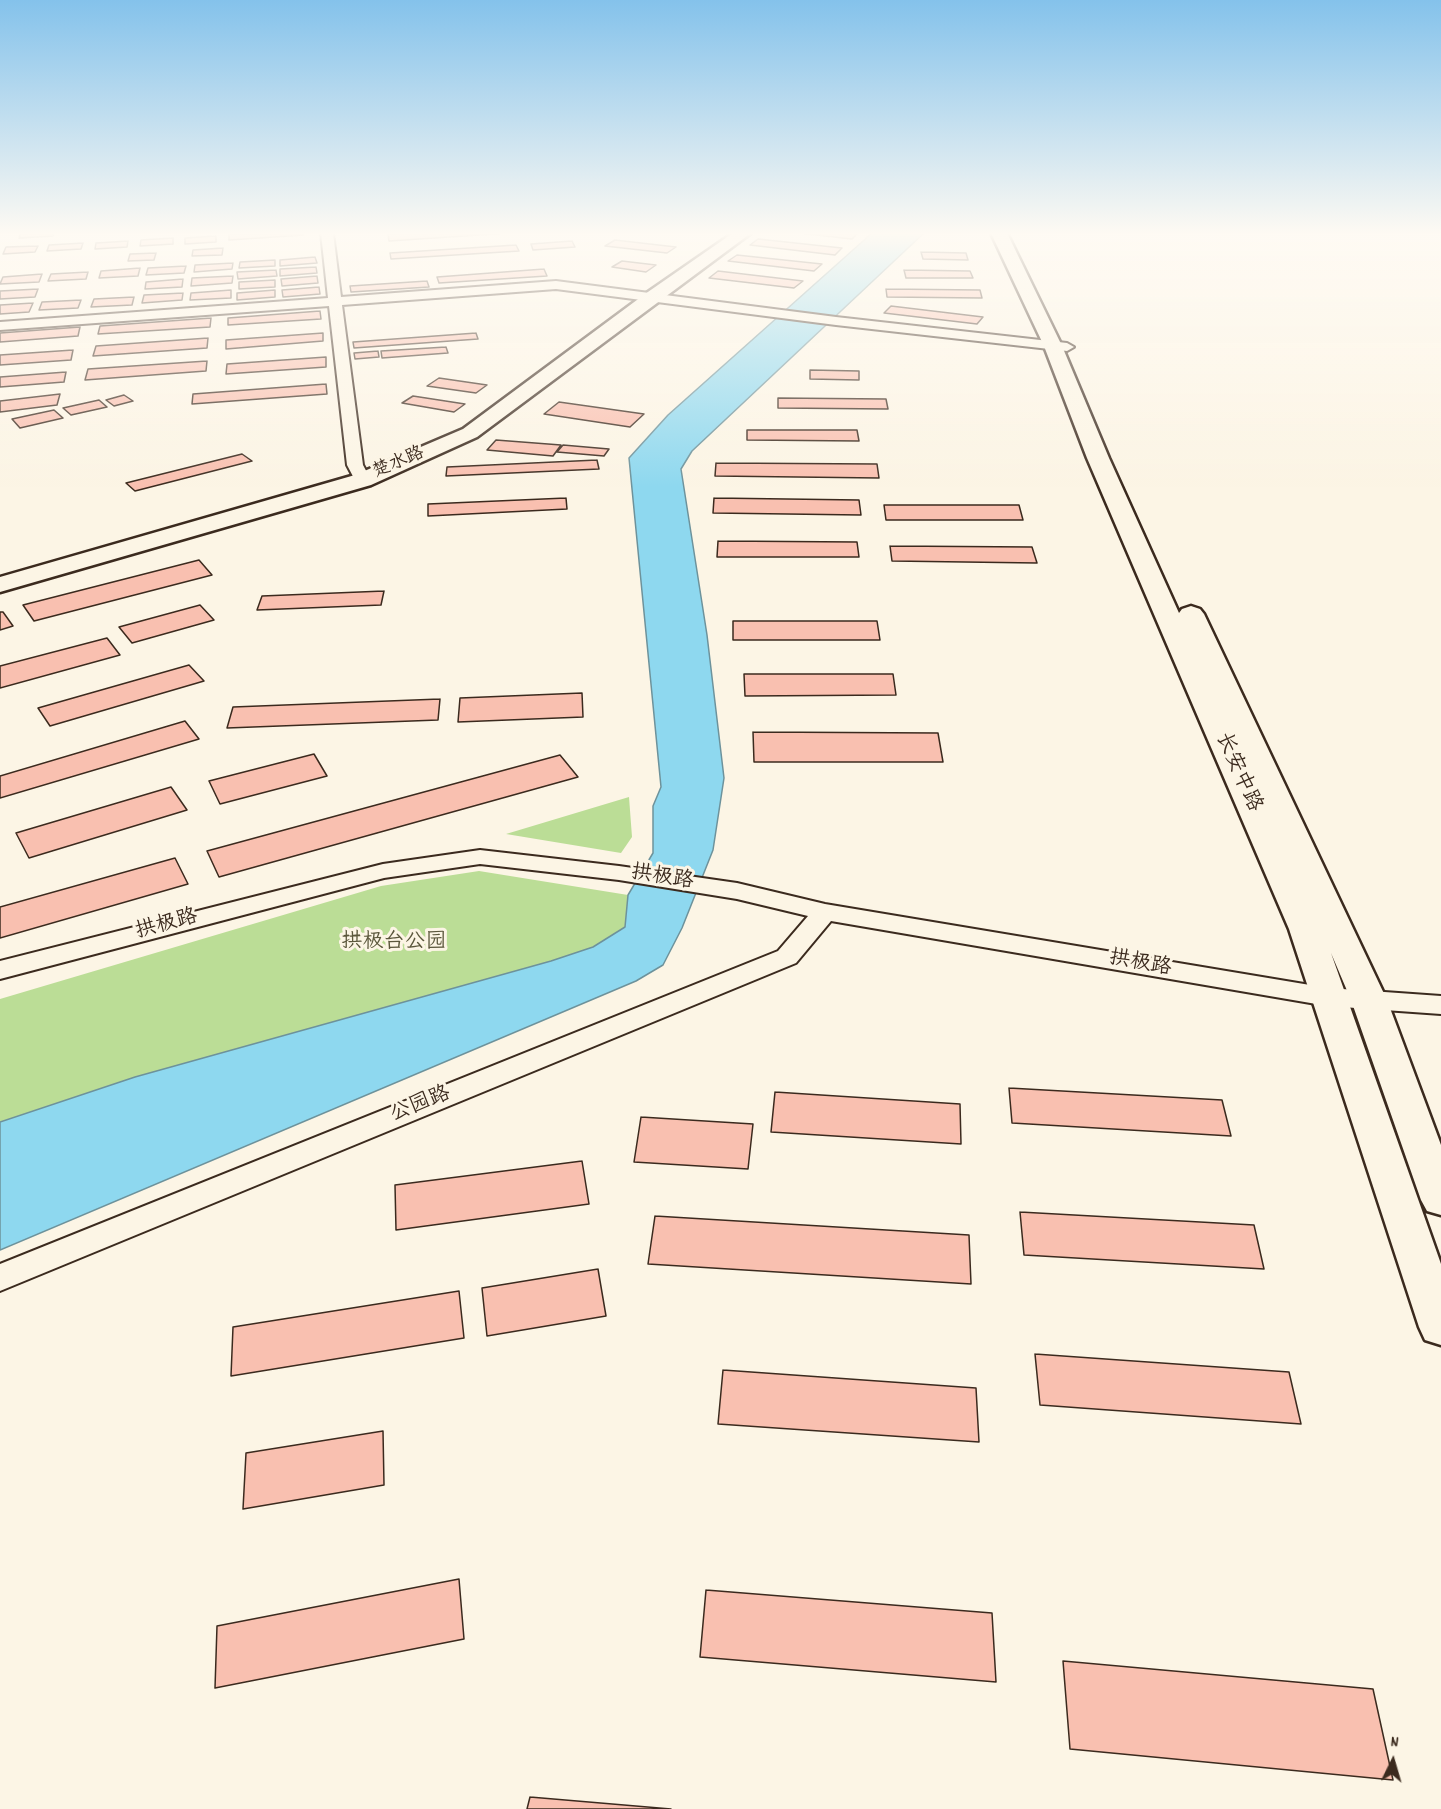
<!DOCTYPE html>
<meta charset="utf-8">
<style>
body{margin:0}
#map{position:relative;width:1441px;height:1809px;overflow:hidden;background:#fcf5e5;font-family:Dekko,sans-serif}
canvas{display:block}
.north{position:absolute;left:1363px;top:1731px;width:60px;height:60px;-webkit-text-stroke:4px #fcf5e5;paint-order:stroke;rotate:5deg;font-size:16px;font-weight:700;line-height:24px;text-align:center;color:#3b2a1e}
.north::after{content:'';display:block;margin:auto;width:21px;height:27px;background:#3b2a1e;clip-path:polygon(50% 0,100% 100%,50% 72%,0 100%)}
</style>
<div id="map">
<canvas width="1441" height="1809"></canvas>
<div class="north">N</div>
</div>
<script>
const c = document.querySelector('canvas').getContext('2d');
c.lineJoin = 'round';
function fillPath(path, color) {
  c.fillStyle = color;
  c.fill(path, 'evenodd');
}
function poly(rows) {
  const path = new Path2D();
  for (const r of rows) {
    path.moveTo(r[0], r[1]);
    for (let i = 2; i < r.length; i += 2) path.lineTo(r[i], r[i + 1]);
  }
  return path;
}
function strokePath(path, color, width, dash) {
  c.strokeStyle = color;
  c.lineWidth = width;
  c.lineCap = dash ? 'butt' : 'round';
  c.setLineDash(dash || []);
  c.stroke(path);
}
function drawText(font, color, halo, rows, align = 'center') {
  c.font = font + ' Dekko,"LXGW WenKai TC",sans-serif';
  c.lineWidth = 6;
  c.setLineDash([]);
  c.textBaseline = 'middle';
  c.strokeStyle = halo;
  c.fillStyle = color;
  for (const [text, x, y, turn = 0] of rows) {
    c.save();
    c.translate(x, y);
    c.rotate((+turn || 0) * Math.PI / 180);
    c.textAlign = isNaN(turn) ? turn : align;
    if (halo) c.strokeText(text, 0, 0);
    c.fillText(text, 0, 0);
    c.restore();
  }
}
const green = poly([
 [629,797,632,837,621,853,506,834],
 [479,871,628,895,625,927,593,947,551,961,135,1077,0,1122,0,999,381,886]
]);
const water = poly([
 [872,233,924,233,692,451,681,469,707,635,724,778,713,850,682,928,663,965,636,981,0,1250,0,1122,135,1077,551,961,593,947,625,927,628,895,653,853,653,806,661,787,629,458,668,415,872,233]
]);
const building = poly([
 [21,233,53,233,53,236,19,238,21,233],
 [303,233,303,235,229,240,229,234,303,233],
 [404,233,508,233,389,241,388,234,404,233],
 [799,233,858,233,852,239,799,233],
 [216,236,216,242,185,244,185,238,216,236],
 [173,238,173,244,140,246,141,240,173,238],
 [758,239,842,248,835,255,750,245,758,239],
 [615,240,676,247,667,253,605,246,615,240],
 [128,241,127,247,95,249,96,243,128,241],
 [572,241,575,247,533,250,531,244,572,241],
 [83,243,81,249,47,251,49,245,83,243],
 [516,245,519,251,391,259,390,253,516,245],
 [38,246,35,252,3,254,6,247,38,246],
 [223,248,222,255,192,256,193,250,223,248],
 [921,252,966,253,968,260,923,259,921,252],
 [156,253,154,260,128,261,130,254,156,253],
 [737,255,822,264,814,271,728,261,737,255],
 [315,257,317,263,280,266,280,260,315,257],
 [275,260,275,266,239,268,240,262,275,260],
 [622,261,656,265,646,272,612,267,622,261],
 [233,263,232,269,194,272,195,265,233,263],
 [186,266,184,273,146,275,148,268,186,266],
 [316,267,317,273,280,276,280,269,316,267],
 [140,268,138,276,99,278,101,271,140,268],
 [544,269,547,276,439,283,437,277,544,269],
 [276,270,277,276,238,279,237,272,276,270],
 [904,270,970,271,973,278,906,278,904,270],
 [718,271,803,281,794,288,709,278,718,271],
 [88,272,86,279,48,281,51,274,88,272],
 [42,274,39,282,0,284,3,277,42,274],
 [233,276,232,283,191,286,192,278,233,276],
 [317,276,318,283,282,286,281,279,317,276],
 [183,279,182,287,145,289,146,282,183,279],
 [275,280,275,287,239,289,239,282,275,280],
 [427,281,429,287,351,292,350,286,427,281],
 [319,287,320,294,283,297,282,290,319,287],
 [38,289,35,297,0,299,0,291,38,289],
 [886,289,980,290,982,298,887,297,886,289],
 [231,290,231,298,190,300,191,293,231,290],
 [275,290,275,297,237,300,237,293,275,290],
 [183,293,182,300,142,303,144,295,183,293],
 [134,297,132,305,91,307,94,299,134,297],
 [81,300,78,308,39,310,42,302,81,300],
 [33,303,29,312,0,314,0,305,33,303],
 [891,306,983,317,977,324,884,313,891,306],
 [320,311,321,319,228,325,228,318,320,311],
 [211,318,210,327,98,334,100,326,211,318],
 [80,327,78,336,0,342,0,333,80,327],
 [323,333,323,341,226,349,226,340,323,333],
 [476,333,478,339,354,348,353,342,476,333],
 [208,338,207,348,93,356,96,346,208,338],
 [446,347,448,353,382,358,381,351,446,347],
 [73,350,71,360,0,365,0,355,73,350],
 [378,351,379,357,355,359,354,353,378,351],
 [326,357,326,367,226,374,227,364,326,357],
 [207,361,206,371,85,380,88,369,207,361],
 [810,370,859,371,859,380,810,379,810,370],
 [66,372,64,382,0,387,0,377,66,372],
 [439,378,487,385,476,393,427,386,439,378],
 [326,384,327,394,192,404,193,394,326,384],
 [60,394,57,405,0,412,0,401,60,394],
 [124,395,133,401,114,406,106,400,124,395],
 [413,396,465,404,454,412,402,403,413,396],
 [778,398,886,399,888,409,778,408,778,398],
 [99,400,107,407,71,415,63,408,99,400],
 [559,402,644,414,630,427,544,414,559,402],
 [54,410,63,418,20,428,12,419,54,410],
 [747,430,857,430,859,441,747,440,747,430],
 [496,440,561,445,553,456,487,450,496,440],
 [563,445,609,449,604,456,557,452,563,445],
 [242,454,252,461,135,491,126,483,242,454],
 [597,460,599,469,446,476,447,467,597,460],
 [716,463,877,464,879,478,715,476,716,463],
 [566,498,567,509,428,516,428,504,566,498],
 [714,498,859,500,861,515,713,513,714,498],
 [884,505,1019,505,1023,520,886,520,884,505],
 [718,541,857,542,859,557,717,557,718,541],
 [890,546,1032,547,1037,563,892,561,890,546],
 [199,560,212,575,34,621,23,605,199,560],
 [384,591,381,605,257,610,262,596,384,591],
 [200,605,214,620,132,643,119,627,200,605],
 [0,612,3,612,13,626,0,630,0,612],
 [733,621,877,621,880,640,733,640,733,621],
 [107,638,120,655,0,688,0,666,107,638],
 [189,665,204,681,50,726,38,708,189,665],
 [744,674,893,674,896,695,745,696,744,674],
 [582,693,583,717,458,722,460,698,582,693],
 [440,699,438,720,227,728,233,707,440,699],
 [185,721,199,739,0,798,0,776,185,721],
 [753,732,938,733,943,762,754,762,753,732],
 [314,754,327,776,220,804,209,781,314,754],
 [560,755,578,777,219,877,207,851,560,755],
 [171,787,187,810,29,858,16,833,171,787],
 [175,858,188,884,0,938,0,907,175,858],
 [1009,1088,1222,1100,1231,1136,1012,1123,1009,1088],
 [775,1092,960,1104,961,1144,771,1132,775,1092],
 [641,1117,753,1124,748,1169,634,1162,641,1117],
 [582,1161,589,1204,396,1230,395,1185,582,1161],
 [1020,1212,1254,1225,1264,1269,1024,1255,1020,1212],
 [655,1216,969,1235,971,1284,648,1264,655,1216],
 [598,1269,606,1316,487,1336,482,1288,598,1269],
 [459,1291,464,1338,231,1376,233,1327,459,1291],
 [1035,1354,1289,1372,1301,1424,1040,1405,1035,1354],
 [723,1370,976,1388,979,1442,718,1424,723,1370],
 [383,1431,384,1485,243,1509,246,1453,383,1431],
 [459,1579,464,1639,215,1688,217,1626,459,1579],
 [706,1590,992,1613,996,1682,700,1657,706,1590],
 [1063,1661,1373,1689,1393,1780,1070,1749,1063,1661],
 [530,1797,671,1809,527,1809,530,1797]
]);
const minor = poly([
 [321,233,333,233,341,297,556,281,836,317,1067,343,1074,347,1067,351,836,325,556,289,342,305,363,465,371,480,369,484,363,485,357,484,347,465,329,306,0,330,0,322,328,298,321,233],
 [480,850,619,866,737,883,825,904,1328,988,1441,996,1441,1014,1328,1006,831,921,796,963,0,1291,0,1264,778,951,808,916,737,899,619,880,480,864,384,878,0,979,0,961,383,864,480,850]
]);
const major = poly([
 [733,233,751,233,477,437,371,485,0,592,0,577,355,475,463,429,645,294,733,233],
 [991,233,1007,233,1062,346,1109,458,1179,613,1182,609,1191,606,1200,609,1204,614,1387,1000,1441,1145,1441,1215,1427,1211,1421,1200,1351,1000,1331,953,1441,1264,1441,1345,1425,1340,1419,1327,1289,929,1087,458,1044,346,991,233]
]);
const farStreetnames = [
 ["楚水路",399,464,-23]
];
const streetNames = [
 ["长安中路",1237,773,66],
 ["拱极路",662,879,9],
 ["拱极路",167,926,-15],
 ["拱极路",1140,965,10],
 ["公园路",421,1106,-22]
];
const parkNames = [
 ["拱极台公园",394,944]
];
fillPath(green, '#bbdd96');
fillPath(water, '#8ed8ef');
strokePath(water, '#6d929b', 1.5);
fillPath(building, '#f9c0b0');
strokePath(building, '#3b2a1e', 1.5);
strokePath(minor, '#3b2a1e', 4);
strokePath(major, '#3b2a1e', 5);
fillPath(minor, '#fcf5e5');
fillPath(major, '#fcf5e5');
const sky = c.createLinearGradient(0, 0, 0, 487);
sky.addColorStop(0, '#84c2eb');
sky.addColorStop(0.48, '#fefaf3');
sky.addColorStop(1, '#fefaf300');
c.fillStyle = sky;
c.fillRect(0, 0, 1441, 487);
drawText('18px', '#3b2a1e', '#fcf5e5', farStreetnames);
drawText('21px', '#3b2a1e', '#fcf5e5', streetNames);
drawText('21px', '#5b573c', '#fcf5e5', parkNames);
</script>
